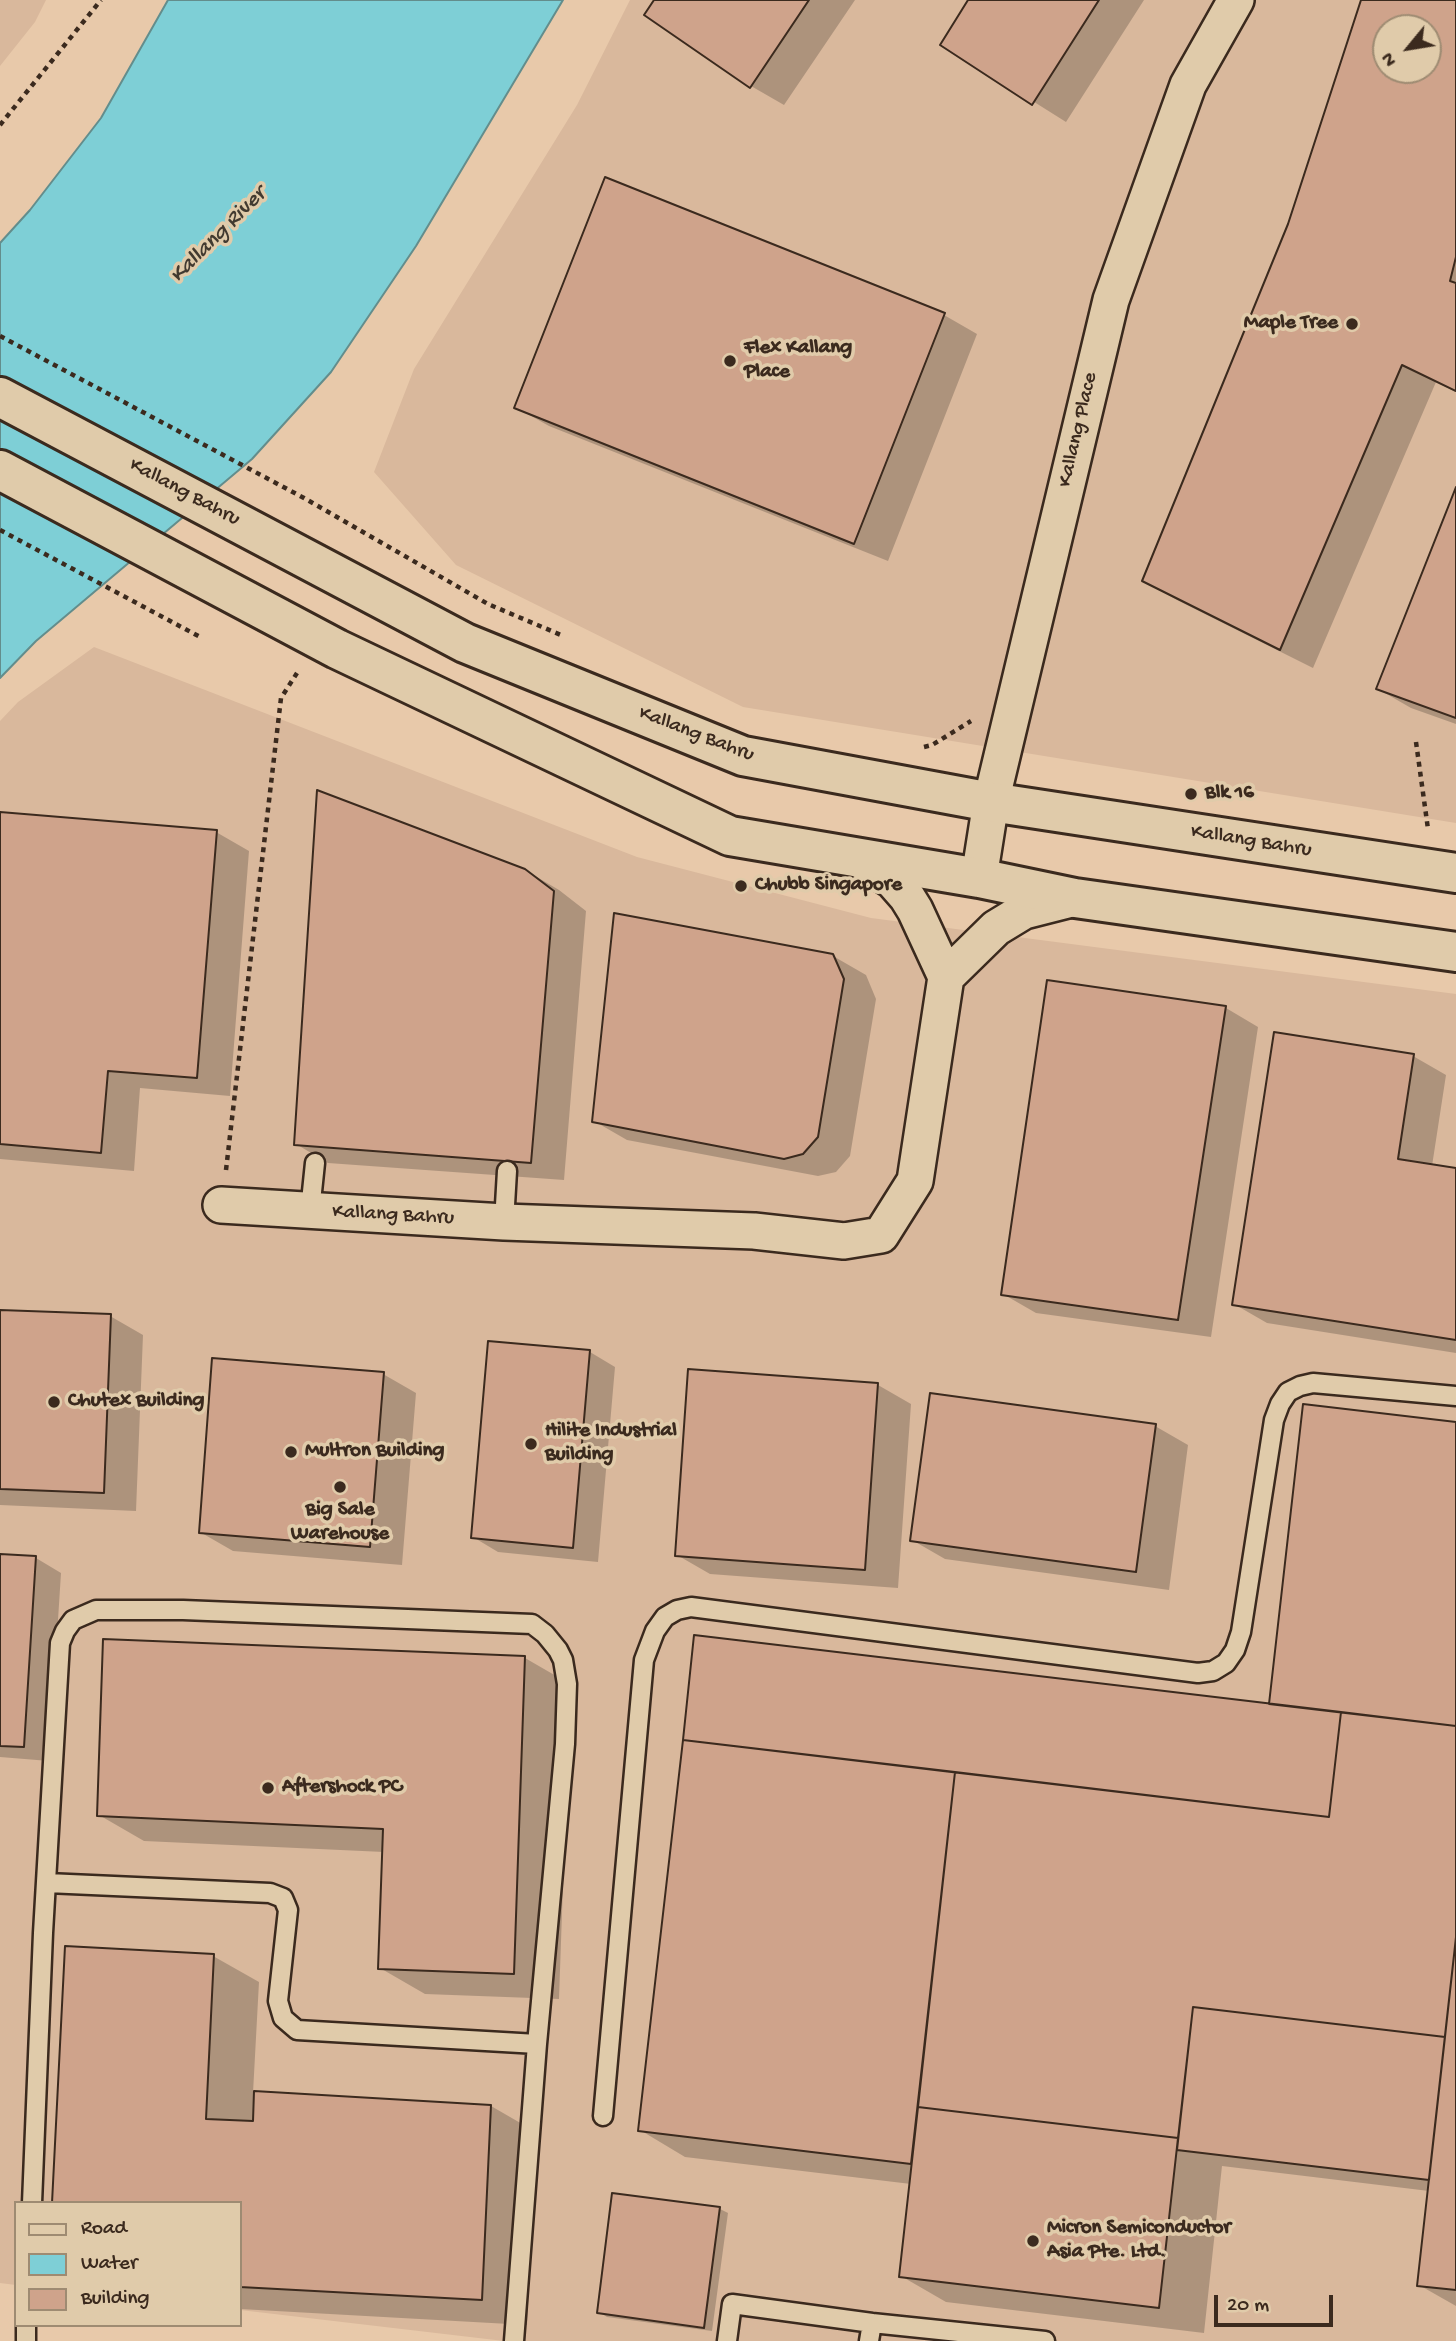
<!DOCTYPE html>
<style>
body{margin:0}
#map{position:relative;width:1456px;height:2341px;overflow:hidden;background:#e8c9aa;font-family:"Gochi Hand",sans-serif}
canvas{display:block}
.legend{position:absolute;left:14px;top:2201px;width:228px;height:126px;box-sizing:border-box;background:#e0cbaa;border:2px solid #9e8b72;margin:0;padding:9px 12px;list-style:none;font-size:21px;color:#3b2a1e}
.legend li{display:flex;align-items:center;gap:14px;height:35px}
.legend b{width:35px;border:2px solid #9e8b72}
.north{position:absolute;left:1372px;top:14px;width:70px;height:70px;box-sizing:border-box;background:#e0cbaa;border:2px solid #9e8b72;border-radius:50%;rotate:240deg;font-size:19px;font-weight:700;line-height:28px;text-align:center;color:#3b2a1e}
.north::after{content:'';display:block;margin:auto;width:24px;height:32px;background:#3b2a1e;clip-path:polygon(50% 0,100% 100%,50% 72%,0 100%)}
.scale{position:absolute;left:1214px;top:2295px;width:119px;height:32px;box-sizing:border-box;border:4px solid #3b2a1e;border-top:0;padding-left:9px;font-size:21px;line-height:24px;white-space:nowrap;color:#3b2a1e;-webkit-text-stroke:5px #e0cbaa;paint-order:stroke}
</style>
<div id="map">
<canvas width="1456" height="2341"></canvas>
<ul class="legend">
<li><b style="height:9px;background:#e0cbaa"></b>Road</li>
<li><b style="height:19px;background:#7ecfd6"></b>Water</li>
<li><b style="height:19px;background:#cfa38b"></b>Building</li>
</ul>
<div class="north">N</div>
<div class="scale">20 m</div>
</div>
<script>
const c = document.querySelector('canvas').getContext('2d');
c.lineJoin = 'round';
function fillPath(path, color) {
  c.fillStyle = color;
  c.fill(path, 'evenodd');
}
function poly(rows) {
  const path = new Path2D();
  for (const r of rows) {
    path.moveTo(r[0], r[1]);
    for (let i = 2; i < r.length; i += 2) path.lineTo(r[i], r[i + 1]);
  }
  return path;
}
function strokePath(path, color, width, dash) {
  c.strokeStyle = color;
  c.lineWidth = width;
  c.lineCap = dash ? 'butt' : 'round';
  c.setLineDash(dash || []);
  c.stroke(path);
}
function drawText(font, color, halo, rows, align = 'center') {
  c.font = font + ' "Gochi Hand",sans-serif';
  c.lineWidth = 7;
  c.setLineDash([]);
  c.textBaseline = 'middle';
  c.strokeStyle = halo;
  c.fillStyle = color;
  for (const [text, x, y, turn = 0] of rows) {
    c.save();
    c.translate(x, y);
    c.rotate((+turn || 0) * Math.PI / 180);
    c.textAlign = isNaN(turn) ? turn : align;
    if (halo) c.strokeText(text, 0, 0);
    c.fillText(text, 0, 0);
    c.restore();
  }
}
const built = poly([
 [0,0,46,0,35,22,0,66],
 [630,0,1456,0,1456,823,743,707,456,565,374,472,414,369,577,105],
 [1386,28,1428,28,1428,70,1386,70],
 [94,647,637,857,871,918,1456,994,1456,2341,504,2341,240,2310,240,2203,16,2203,16,2285,0,2283,0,721,18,702]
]);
const water = poly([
 [168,0,563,0,416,246,331,372,252,459,36,641,0,678,0,243,30,210,101,118,168,0]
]);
const shadow = poly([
 [656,0,855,0,784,105,751,86,646,14],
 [971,0,1144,0,1066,122,942,44],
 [1363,0,1456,0,1456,392,1436,382,1313,668,1177,600,1144,581,1290,225],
 [1386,28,1428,28,1428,70,1386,70],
 [944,315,977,334,888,561,549,426,517,408],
 [1456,491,1456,724,1411,708,1378,689],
 [0,813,216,832,249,851,230,1096,140,1088,134,1171,0,1159],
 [525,870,559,890,586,911,564,1180,328,1163,296,1144],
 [833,956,866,975,876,999,850,1156,836,1172,818,1176,627,1140,594,1121],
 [1226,1008,1258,1027,1211,1337,1036,1313,1003,1294],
 [1413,1056,1446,1075,1432,1166,1456,1170,1456,1353,1267,1323,1234,1304],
 [0,1311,110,1316,143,1335,136,1511,0,1505],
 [590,1352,615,1367,598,1562,498,1552,473,1537],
 [690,1371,878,1385,911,1404,898,1588,710,1574,677,1555],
 [383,1374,416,1393,402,1565,233,1551,200,1532],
 [1456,1424,1456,2306,1419,2285,1429,2191,1222,2166,1204,2333,946,2302,901,2276,911,2184,685,2157,640,2130,696,1637,1271,1706],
 [1155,1426,1188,1445,1169,1590,945,1559,912,1540],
 [0,1556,36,1558,61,1573,49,1761,0,1757],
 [525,1658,570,1684,559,1999,425,1994,380,1968,384,1852,144,1841,99,1815],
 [213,1956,259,1982,253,2093,491,2106,536,2132,527,2325,240,2309,240,2203,54,2203],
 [614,2194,720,2209,728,2213,712,2331,607,2317,599,2312]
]);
const building = poly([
 [654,0,809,0,750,88,644,15,654,0],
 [968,0,1099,0,1032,105,940,45,968,0],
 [1361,0,1456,0,1456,257,1450,281,1456,283,1456,391,1402,365,1280,650,1142,581,1288,224,1361,0],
 [1386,28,1428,28,1428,70,1386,70,1386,28],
 [605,177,945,313,854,544,514,408,605,177],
 [1456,487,1456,718,1376,689,1456,487],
 [317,790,525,869,554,891,531,1163,294,1145,317,790],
 [0,812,217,830,197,1078,108,1071,101,1153,0,1144,0,812],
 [614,913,833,954,844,979,818,1137,803,1154,784,1159,592,1122,614,913],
 [1047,980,1226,1006,1178,1320,1001,1295,1047,980],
 [1274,1032,1414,1054,1398,1159,1456,1168,1456,1340,1232,1305,1274,1032],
 [0,1310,111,1314,104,1493,0,1489,0,1310],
 [488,1341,590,1350,573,1548,471,1538,488,1341],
 [212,1358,384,1372,370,1547,199,1533,212,1358],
 [688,1369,878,1383,865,1570,675,1556,688,1369],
 [930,1393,1156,1424,1136,1572,910,1541,930,1393],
 [1303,1404,1456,1422,1456,1726,1269,1704,1303,1404],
 [0,1554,36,1556,24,1747,0,1746,0,1554],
 [694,1635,1341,1712,1329,1817,683,1740,694,1635],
 [103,1639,525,1656,514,1974,378,1969,383,1829,97,1816,103,1639],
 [1341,1712,1456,1726,1456,1937,1445,2037,1193,2007,1178,2138,918,2107,955,1772,1329,1817,1341,1712],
 [683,1740,955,1772,911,2164,638,2131,683,1740],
 [1456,1937,1456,2290,1417,2286,1456,1937],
 [65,1946,214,1954,206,2119,253,2121,254,2091,491,2105,482,2300,240,2287,240,2203,52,2203,65,1946],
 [1193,2007,1445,2037,1429,2180,1177,2150,1193,2007],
 [918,2107,1178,2138,1159,2308,899,2277,918,2107],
 [612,2193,720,2207,704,2328,597,2313,612,2193]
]);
const path = poly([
 [0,125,101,0],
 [0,336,304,498,488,604,561,635],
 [1416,742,1428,829],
 [924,747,932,745,971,721],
 [226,1170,281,698,297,673]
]);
const lane = poly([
 [310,1211,315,1163],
 [504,1222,507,1171],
 [47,1883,270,1893,283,1898,288,1910,278,2001,283,2018,297,2030,537,2044],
 [603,2116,644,1660,655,1631,665,1617,677,1610,691,1607,1198,1673,1213,1671,1226,1663,1235,1650,1241,1632,1274,1420,1280,1404,1288,1392,1300,1386,1313,1383,1456,1396],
 [32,2203,43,1933,60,1643,65,1631,73,1620,96,1610,183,1610,532,1624,545,1634,558,1650,563,1660,567,1684,565,1744,537,2044,514,2341],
 [26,2341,26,2325],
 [727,2341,732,2304,872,2323,1045,2341],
 [869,2341,872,2323]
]);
const street = poly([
 [979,878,991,802,1111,300,1188,85,1236,0],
 [946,977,996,928,1024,911,1075,898],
 [221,1205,504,1222,754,1231,844,1241,881,1235,915,1181,946,977,915,910,907,897,893,881,856,857]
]);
const secondary = poly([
 [0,397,465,643,743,756,991,802,1456,873],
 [0,470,337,649,730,836,979,878,1075,898,1456,952]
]);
const pathBridge = poly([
 [0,530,202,638]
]);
const markers = [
 [1352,324,7,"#3b2a1e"],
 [730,361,7,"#3b2a1e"],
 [1191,794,7,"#3b2a1e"],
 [741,886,7,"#3b2a1e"],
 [54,1402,7,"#3b2a1e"],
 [531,1444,7,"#3b2a1e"],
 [291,1452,7,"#3b2a1e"],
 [340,1487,7,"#3b2a1e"],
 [268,1788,7,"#3b2a1e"],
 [1033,2241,7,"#3b2a1e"]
];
const poiNames = [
 ["Maple Tree",1338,324,"right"],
 ["Flex Kallang",744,349],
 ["Place",744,373],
 ["Blk 16",1205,794],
 ["Chubb Singapore",755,886],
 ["Chutex Building",68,1402],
 ["Hilite Industrial",545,1432],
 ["Building",545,1456],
 ["Multron Building",305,1452],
 ["Big Sale",340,1511,"center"],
 ["Warehouse",340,1535,"center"],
 ["Aftershock PC",282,1788],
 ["Micron Semiconductor",1047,2229],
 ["Asia Pte. Ltd.",1047,2253]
];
const streetNames = [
 ["Kallang Place",1079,430,-77],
 ["Kallang Bahru",184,493,28],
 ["Kallang Bahru",696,735,21],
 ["Kallang Bahru",1251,842,9],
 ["Kallang Bahru",393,1216,3]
];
const waterNames = [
 ["Kallang River",219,236,-45]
];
fillPath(built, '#d9b89c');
fillPath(water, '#7ecfd6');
strokePath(water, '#638d8c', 2);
fillPath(shadow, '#0003');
fillPath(building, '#cfa38b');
strokePath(building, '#3b2a1e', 2);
strokePath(lane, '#3b2a1e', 23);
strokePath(street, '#3b2a1e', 40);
strokePath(secondary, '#3b2a1e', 44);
strokePath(path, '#3b2a1e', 4.5, [5, 5]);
strokePath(lane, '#e0cbaa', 18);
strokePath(street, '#e0cbaa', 35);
strokePath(secondary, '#e0cbaa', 38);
strokePath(pathBridge, '#3b2a1e', 4.5, [5, 5]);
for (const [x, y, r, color] of markers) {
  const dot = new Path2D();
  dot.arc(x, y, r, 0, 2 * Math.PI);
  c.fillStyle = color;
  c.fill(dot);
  strokePath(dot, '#e0cbaa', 2.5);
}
drawText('bold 21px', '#3b2a1e', '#e0cbaa', poiNames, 'left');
drawText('21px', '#3b2a1e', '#e0cbaa', streetNames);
drawText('italic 23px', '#423a30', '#e0cbaa', waterNames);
</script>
